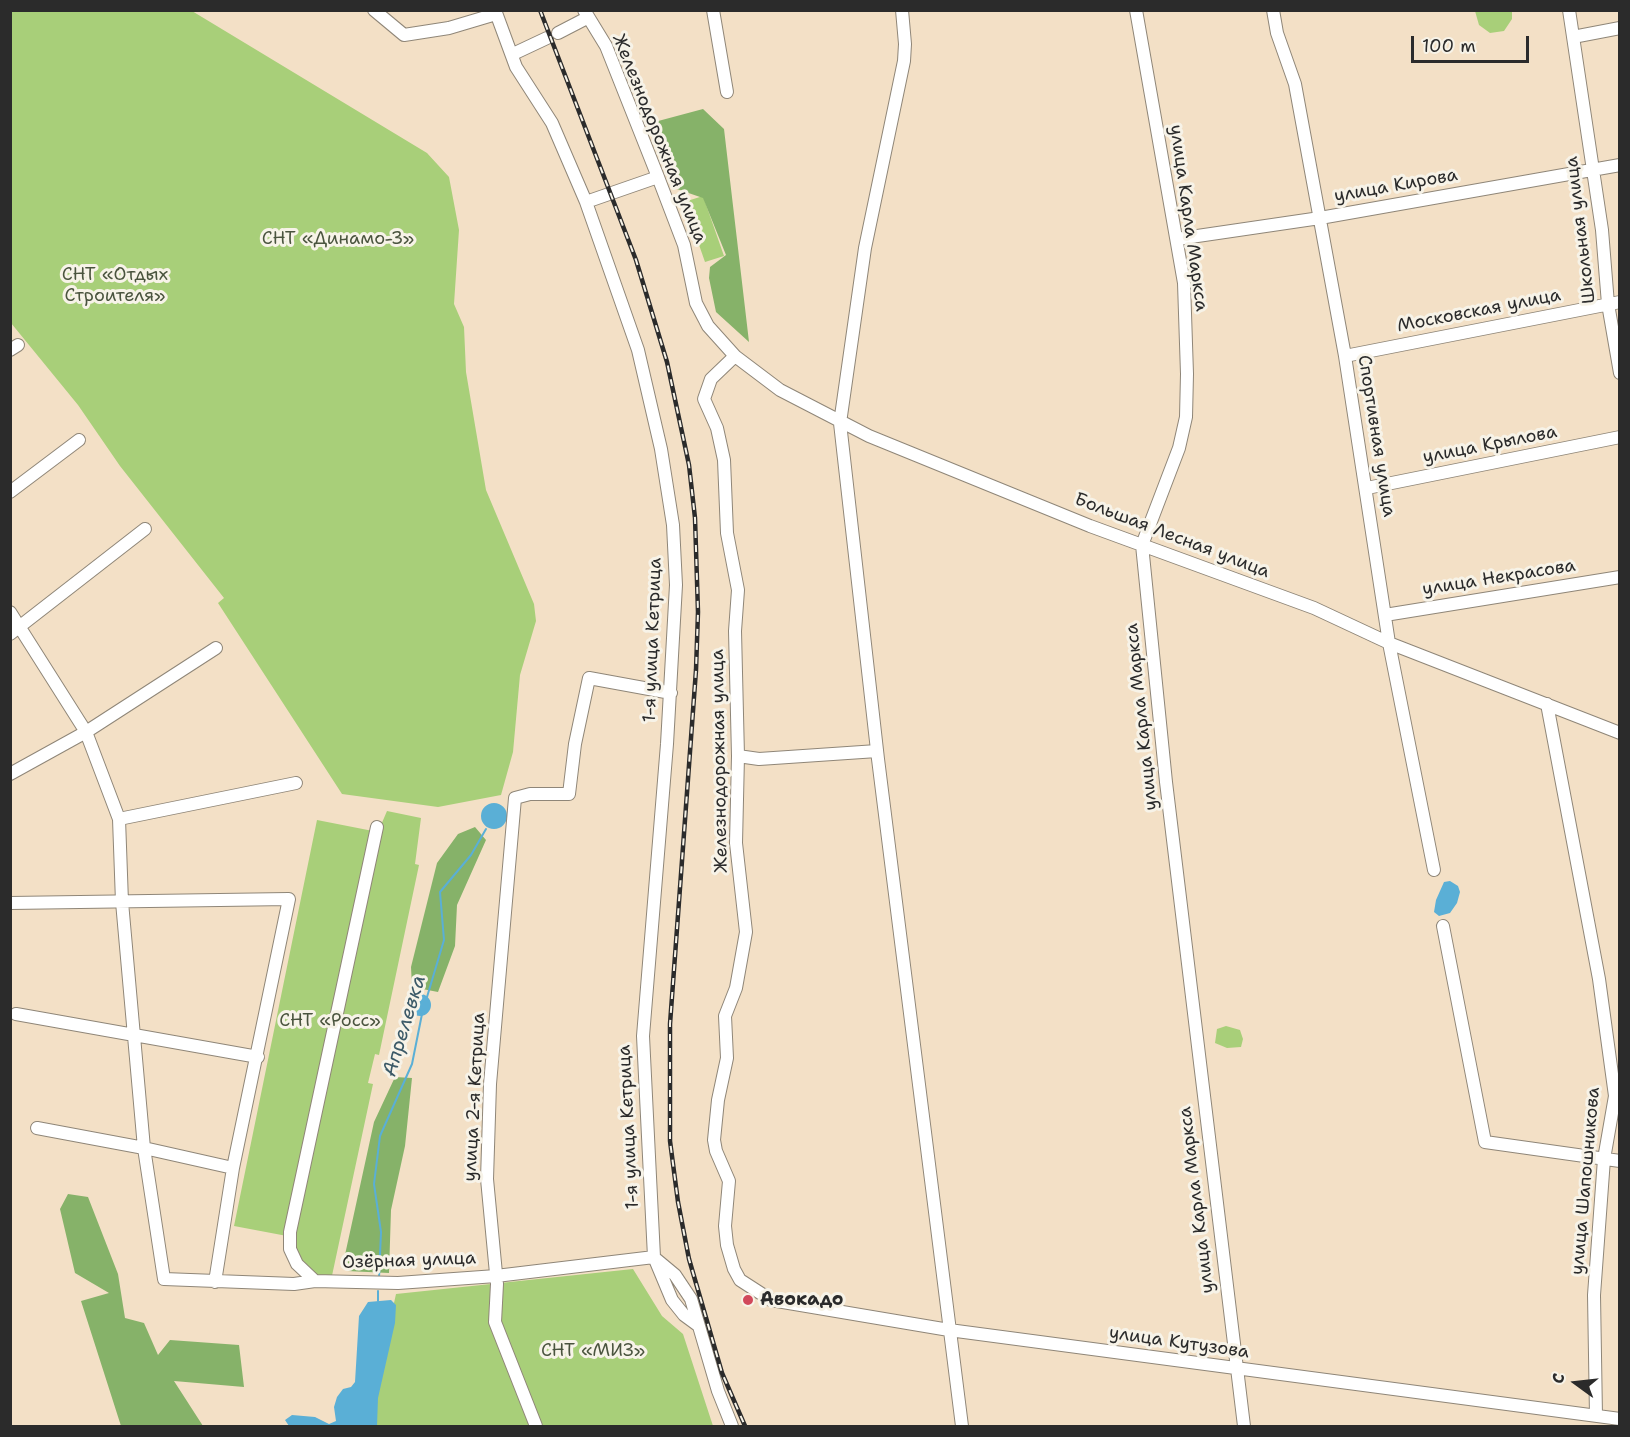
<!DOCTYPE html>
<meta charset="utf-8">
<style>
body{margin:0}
#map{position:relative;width:1630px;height:1437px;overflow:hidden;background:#f3e0c6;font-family:"Shantell Sans",sans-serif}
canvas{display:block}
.frame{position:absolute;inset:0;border:12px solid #2b2b2b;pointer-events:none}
.north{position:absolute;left:1546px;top:1353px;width:60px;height:60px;-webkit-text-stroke:4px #f7f3e8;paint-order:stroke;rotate:285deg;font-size:16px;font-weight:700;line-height:24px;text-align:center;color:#2b2b2b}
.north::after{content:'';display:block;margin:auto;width:21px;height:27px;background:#2b2b2b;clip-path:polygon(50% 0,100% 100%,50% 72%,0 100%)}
.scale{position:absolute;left:1411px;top:36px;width:118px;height:27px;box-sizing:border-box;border:3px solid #2b2b2b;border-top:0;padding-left:8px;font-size:18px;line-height:21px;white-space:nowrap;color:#2b2b2b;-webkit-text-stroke:4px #f7f3e8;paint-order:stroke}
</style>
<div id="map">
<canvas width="1630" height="1437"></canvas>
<div class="frame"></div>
<div class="north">С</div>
<div class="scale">100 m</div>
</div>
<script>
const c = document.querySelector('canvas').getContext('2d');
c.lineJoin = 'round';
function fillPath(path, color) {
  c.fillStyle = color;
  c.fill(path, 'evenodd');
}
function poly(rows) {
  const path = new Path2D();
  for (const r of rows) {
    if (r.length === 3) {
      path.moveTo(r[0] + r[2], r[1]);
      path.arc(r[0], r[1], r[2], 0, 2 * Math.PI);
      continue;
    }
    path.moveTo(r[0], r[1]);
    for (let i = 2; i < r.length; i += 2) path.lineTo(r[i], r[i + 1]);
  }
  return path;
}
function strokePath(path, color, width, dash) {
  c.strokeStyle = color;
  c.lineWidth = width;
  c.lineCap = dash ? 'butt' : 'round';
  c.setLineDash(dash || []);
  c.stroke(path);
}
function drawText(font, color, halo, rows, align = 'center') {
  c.font = font + ' "Shantell Sans",sans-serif';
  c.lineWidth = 6;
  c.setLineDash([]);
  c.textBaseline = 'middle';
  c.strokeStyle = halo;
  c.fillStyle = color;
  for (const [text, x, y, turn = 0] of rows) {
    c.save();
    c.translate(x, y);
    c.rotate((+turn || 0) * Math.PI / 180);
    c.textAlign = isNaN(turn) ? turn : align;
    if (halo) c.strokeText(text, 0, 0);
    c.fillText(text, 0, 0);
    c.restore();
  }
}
const green = poly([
 [10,11,192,11,427,153,449,177,459,230,454,304,464,327,466,372,486,490,534,604,536,621,520,675,513,752,501,795,438,807,342,794,218,603,224,598,120,466,78,405,11,323],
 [1475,11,1512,11,1512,19,1504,31,1490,33,1479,25],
 [703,196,724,256,705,262,684,202],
 [387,811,421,818,415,864,419,865,379,1055,375,1054,368,1083,373,1084,330,1285,298,1273,287,1258,287,1236,234,1226,317,820,378,832],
 [1226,1026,1240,1030,1243,1039,1241,1047,1227,1048,1215,1043,1217,1029],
 [633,1269,662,1316,683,1334,713,1426,371,1426,372,1402,396,1294]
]);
const forest = poly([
 [703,109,724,129,749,342,716,312,709,278,710,267,726,255,703,198,674,188,647,124],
 [475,827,486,840,457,905,455,946,438,992,412,987,411,967,437,863,458,834],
 [395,1077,412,1078,405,1146,391,1210,389,1273,347,1271,343,1264,374,1122],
 [68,1194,88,1197,118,1274,125,1318,144,1323,158,1355,170,1340,239,1345,244,1387,174,1381,203,1426,121,1426,81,1301,109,1293,75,1273,60,1209]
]);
const water = poly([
 [494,816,13],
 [1450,881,1458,886,1460,892,1457,903,1450,913,1439,916,1434,912,1436,900,1444,882],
 [420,1005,11],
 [391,1300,396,1305,395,1323,378,1398,377,1426,289,1426,285,1420,292,1415,315,1417,329,1424,336,1421,334,1407,337,1397,343,1389,351,1387,355,1382,359,1316,368,1302]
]);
const stream = poly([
 [427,997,444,940,440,892,471,855,486,829],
 [379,1278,381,1232,374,1184,380,1136,412,1064,422,1014],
 [378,1301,378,1291]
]);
const minor = poly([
 [374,10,404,35,449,28,496,14],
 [495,10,516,67,552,123,586,202,638,350,661,449,673,525,676,585,667,744,643,1036,654,1257,672,1300,684,1315,699,1326],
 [584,10,606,46,658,177,684,245,696,303,708,326,735,356,780,390,869,436,1090,526,1314,608,1389,643,1620,733],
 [713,10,727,92],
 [902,10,905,44,904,61,865,248,840,423,878,759,962,1426],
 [1136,10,1184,283,1187,374,1186,417,1179,448,1142,545,1166,782,1244,1426],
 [1273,10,1277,33,1295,84,1345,356,1389,643,1434,870],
 [1569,10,1602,230,1608,304,1620,373],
 [558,33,587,18],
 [1573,37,1620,28],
 [513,54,547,38],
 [586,202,658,177],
 [1177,239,1320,218,1620,165],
 [10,350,18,345],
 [735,356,711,379,704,399,717,428,724,460,727,533,738,590,735,631,738,756,736,843,746,932,736,988,725,1016,727,1058,718,1100,714,1140,716,1151,729,1181,725,1226,727,1245,734,1269,740,1280,771,1300,949,1330,1620,1419],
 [1345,356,1620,302],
 [1367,488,1620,437],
 [10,492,79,440],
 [10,612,86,732,119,819,122,902,144,1148,164,1279,294,1284,315,1281,398,1283,496,1276,654,1257],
 [1385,615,1620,577],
 [10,634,145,529],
 [1547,704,1599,979,1615,1096,1604,1159,1594,1295,1596,1416],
 [738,756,759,759,877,751],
 [10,774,86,732,216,648],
 [119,819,296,783],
 [10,903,289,899,233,1168,215,1282],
 [1443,926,1485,1142,1620,1161],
 [16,1014,258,1057],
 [37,1128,144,1148,233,1168],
 [657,1260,675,1275,691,1299,718,1391,732,1426],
 [315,1281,297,1264,290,1249,290,1232,377,827],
 [536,1426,495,1322,497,1284,487,1179,490,1084,515,798,530,794,569,794,575,744,589,678,671,693]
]);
const rail = poly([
 [540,10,636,260,667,362,689,465,695,518,698,612,696,670,670,1024,670,1141,678,1202,689,1259,722,1373,745,1426]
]);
const markers = [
 [748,1300,6,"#d1495b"]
];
const streetNames = [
 ["Железнодорожная улица",659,139,68],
 ["улица Кирова",1396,186,-10],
 ["улица Карла Маркса",1188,218,82],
 ["Школьная улица",1581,230,-97],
 ["Московская улица",1479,311,-11],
 ["Спортивная улица",1376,436,81],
 ["улица Крылова",1490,445,-11],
 ["Большая Лесная улица",1172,536,21],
 ["улица Некрасова",1499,578,-9],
 ["1-я улица Кетрица",653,640,-88],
 ["улица Карла Маркса",1142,717,-96],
 ["Железнодорожная улица",720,761,-91],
 ["улица 2-я Кетрица",475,1097,-87],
 ["1-я улица Кетрица",629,1127,-93],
 ["улица Шапошникова",1586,1181,-85],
 ["улица Карла Маркса",1197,1200,-97],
 ["Озёрная улица",409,1261,-2],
 ["улица Кутузова",1179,1343,8]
];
const parkNames = [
 ["СНТ «Динамо-3»",338,239],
 ["СНТ «Отдых",115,275],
 ["Строителя»",115,296],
 ["СНТ «Росс»",330,1021],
 ["СНТ «МИЗ»",593,1351]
];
const poiNames = [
 ["Авокадо",760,1300]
];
const waterNames = [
 ["Апрелевка",405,1026,-73]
];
fillPath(green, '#a8cf79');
fillPath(forest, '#86b269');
fillPath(water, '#5aafd6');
strokePath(stream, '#5aafd6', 2);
strokePath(minor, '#8f8678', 14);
strokePath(minor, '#fff', 12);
strokePath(rail, '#2b2b2b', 4.5);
strokePath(rail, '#f7f3e8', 2, [7]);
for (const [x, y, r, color] of markers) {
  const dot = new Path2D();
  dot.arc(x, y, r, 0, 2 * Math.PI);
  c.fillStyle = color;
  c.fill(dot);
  strokePath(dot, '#f7f3e8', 2);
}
drawText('18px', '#2b2b2b', '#f7f3e8', streetNames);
drawText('18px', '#4a543e', '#f7f3e8', parkNames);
drawText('bold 18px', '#2b2b2b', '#f7f3e8', poiNames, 'left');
drawText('italic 20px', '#3b5967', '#f7f3e8', waterNames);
</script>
